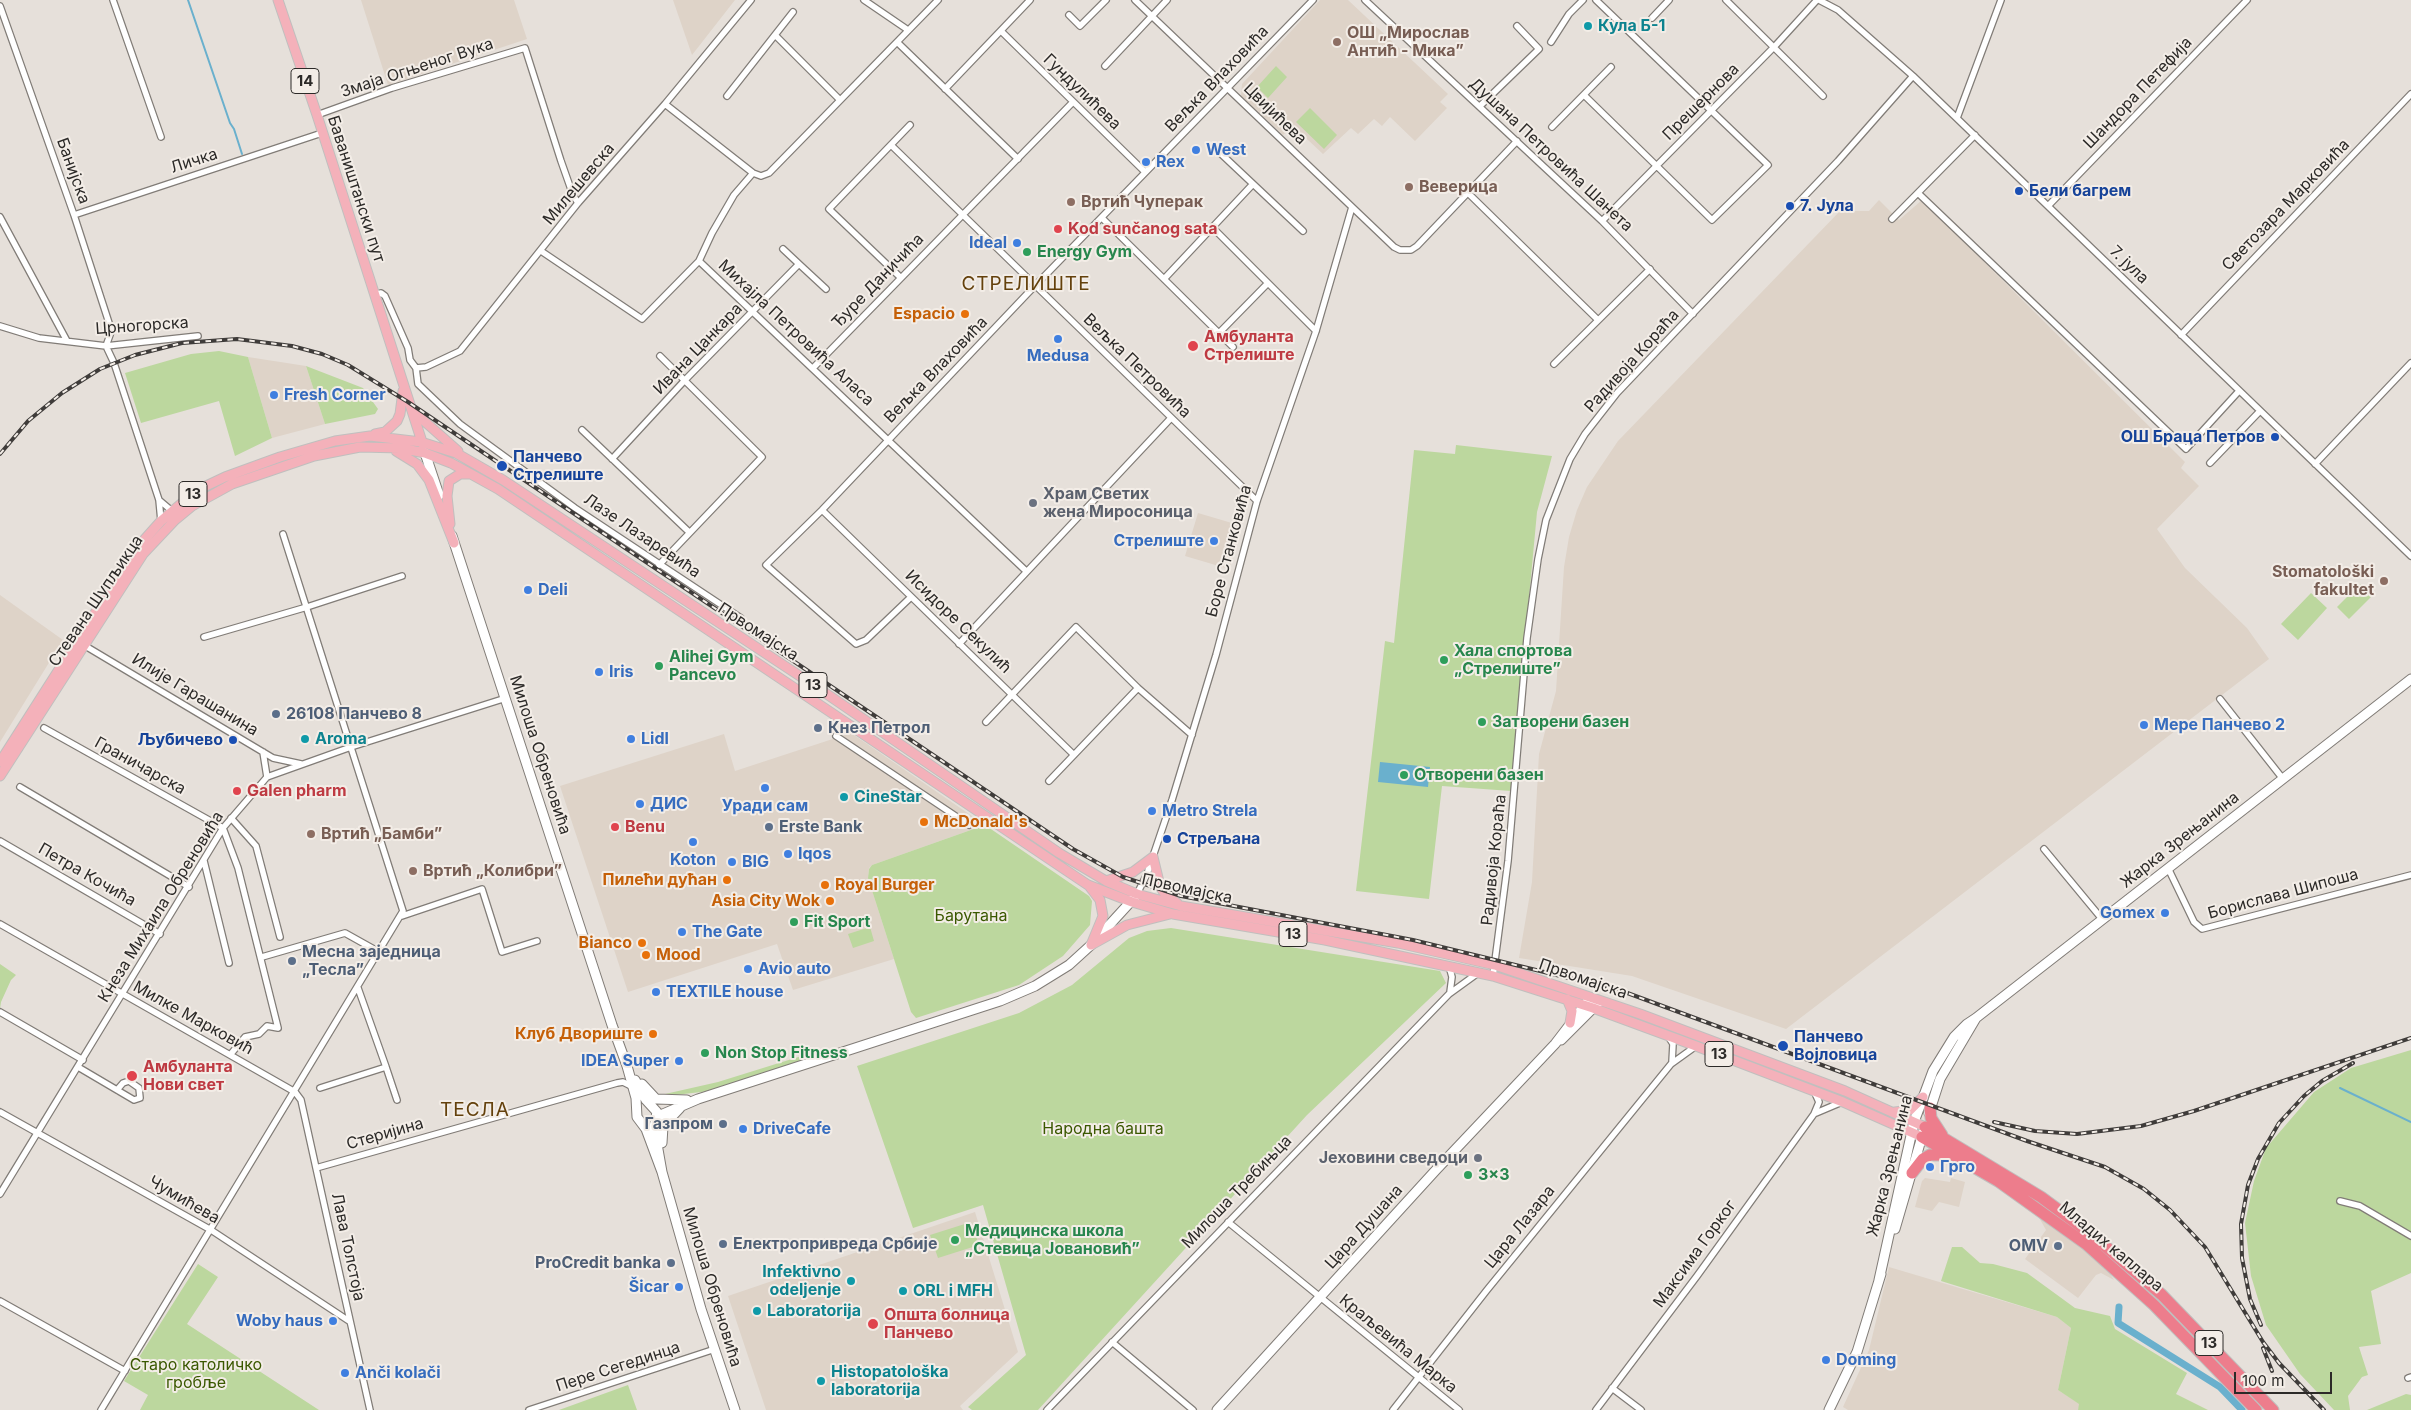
<!DOCTYPE html>
<meta charset="utf-8">
<style>
body{margin:0}
#map{position:relative;width:2411px;height:1410px;overflow:hidden;background:#e6e0da;font-family:Inter,sans-serif}
canvas{display:block}
.scale{position:absolute;left:2234px;top:1372px;width:98px;height:22px;box-sizing:border-box;border:2px solid #2c2a28;border-top:0;padding-left:6px;font-size:15px;line-height:18px;white-space:nowrap;color:#2c2a28;-webkit-text-stroke:4px #f3ede7;paint-order:stroke}
</style>
<div id="map">
<canvas width="2411" height="1410"></canvas>
<div class="scale">100 m</div>
</div>
<script>
const c = document.querySelector('canvas').getContext('2d');
c.lineJoin = 'round';
function fillPath(path, color) {
  c.fillStyle = color;
  c.fill(path, 'evenodd');
}
function poly(rows) {
  const path = new Path2D();
  for (const r of rows) {
    path.moveTo(r[0], r[1]);
    for (let i = 2; i < r.length; i += 2) path.lineTo(r[i], r[i + 1]);
  }
  return path;
}
function strokePath(path, color, width, dash) {
  c.strokeStyle = color;
  c.lineWidth = width;
  c.lineCap = dash ? 'butt' : 'round';
  c.setLineDash(dash || []);
  c.stroke(path);
}
function drawText(font, color, halo, rows, align = 'center') {
  c.font = font + ' Inter,sans-serif';
  c.lineWidth = 4;
  c.setLineDash([]);
  c.textBaseline = 'middle';
  c.strokeStyle = halo;
  c.fillStyle = color;
  for (const [text, x, y, turn = 0] of rows) {
    c.save();
    c.translate(x, y);
    c.rotate((+turn || 0) * Math.PI / 180);
    c.textAlign = isNaN(turn) ? turn : align;
    if (halo) c.strokeText(text, 0, 0);
    c.fillText(text, 0, 0);
    c.restore();
  }
}
const built = poly([
 [361,0,514,0,527,39,388,85],
 [673,0,735,0,692,55],
 [1320,0,1348,0,1448,94,1440,102,1447,108,1415,141,1390,117,1382,126,1374,119,1358,134,1351,128,1323,154,1293,126,1283,135,1241,96,1242,84],
 [1879,200,1899,220,1922,200,2185,462,2181,468,2199,486,2157,529,2185,568,2247,628,2269,659,1786,1029,1632,976,1519,958,1532,882,1539,754,1556,691,1564,567,1569,537,1577,510,1587,487,1618,441,1840,211,1869,211],
 [248,357,306,366,325,424,272,438],
 [1198,513,1242,526,1229,569,1185,556],
 [0,595,63,640,0,742],
 [851,733,985,825,872,865,869,868,868,878,894,959,793,990,777,944,628,992,560,786,724,734,735,771],
 [1925,1178,1950,1182,1951,1178,1965,1182,1959,1207,1939,1202,1932,1211,1915,1207,1922,1181],
 [975,1212,1018,1352,960,1406,963,1410,766,1410,728,1296],
 [2037,1214,2103,1263,2114,1280,2101,1273,2096,1275,2078,1298,2025,1259,2046,1230],
 [1889,1267,2057,1317,2071,1328,2058,1390,2080,1404,2078,1410,1848,1410,1843,1407,1869,1350]
]);
const green = poly([
 [1276,66,1287,77,1268,98,1257,87],
 [1310,108,1337,135,1324,149,1296,122],
 [219,351,248,357,272,438,235,456,219,401,141,423,125,373,191,354],
 [306,366,363,388,378,409,375,414,325,424],
 [1456,445,1552,456,1537,512,1511,791,1442,786,1429,899,1356,891,1385,641,1394,643,1414,450,1455,454],
 [2360,584,2371,597,2349,619,2337,607],
 [2311,593,2327,608,2298,640,2281,624],
 [985,825,1089,896,1092,901,1090,925,1063,956,1019,985,916,1018,911,1012,868,878,869,869,872,865],
 [870,927,874,941,853,948,848,934],
 [1171,928,1440,971,1446,983,1307,1115,1038,1410,972,1410,968,1407,1026,1355,983,1205,913,1228,857,1066,1019,1013,1072,985,1129,938,1147,931],
 [0,964,16,975,11,980,1,1002,0,1009],
 [824,1049,825,1053,785,1068,710,1091,666,1096,665,1094,718,1082],
 [2411,1050,2411,1273,2371,1291,2381,1344,2359,1347,2368,1375,2362,1377,2348,1396,2350,1410,2334,1410,2300,1374,2266,1325,2251,1276,2245,1223,2254,1181,2266,1148,2314,1092,2351,1068],
 [971,1222,979,1245,938,1258,930,1235],
 [1952,1247,1962,1247,1980,1263,1993,1264,2027,1273,2075,1308,2110,1316,2115,1329,2187,1373,2176,1394,2208,1410,2078,1410,2079,1404,2058,1390,2071,1328,2057,1317,1941,1281],
 [198,1264,218,1277,187,1324,319,1410,140,1410,148,1395,124,1381],
 [628,1385,637,1410,559,1410],
 [2406,1394,2411,1395,2411,1410,2367,1410]
]);
const water = poly([
 [1380,762,1430,767,1428,787,1378,782]
]);
const stream = poly([
 [188,0,230,123,234,129,242,154],
 [2340,1088,2411,1122]
]);
const canal = poly([
 [2119,1307,2118,1323,2220,1387,2242,1410]
]);
const street = poly([
 [113,0,161,137],
 [864,0,908,30],
 [1135,0,1394,247,1400,250,1411,250,1417,246,1517,141],
 [1365,0,1602,221,1693,314],
 [1726,0,1823,96],
 [1819,0,1838,10,1913,76,2411,556],
 [0,6,74,215,110,326,111,332,106,346],
 [1069,15,1080,26,1106,0],
 [1652,18,1669,0],
 [1001,31,1145,172],
 [775,35,840,100],
 [897,42,1018,159],
 [1551,42,1569,14,1583,0],
 [1105,66,1167,0],
 [945,89,1030,0],
 [1584,95,1712,220,1768,165,1596,0],
 [727,96,793,12],
 [665,104,753,173,761,176,769,173,938,0],
 [1480,106,1539,49,1517,26],
 [317,115,392,88,525,48,561,161,573,195,578,203],
 [1957,118,2001,0],
 [1552,127,1611,67],
 [891,145,1257,501],
 [1217,150,1303,231],
 [1468,193,1598,320],
 [1919,194,2186,449,2239,391],
 [2048,206,2247,0],
 [74,215,322,133],
 [0,217,67,341],
 [1102,218,1233,347],
 [1892,219,1975,135],
 [1602,221,1775,46,1817,0],
 [1213,228,1316,331],
 [783,249,799,264],
 [541,251,642,319,699,261,712,233,734,195,753,173],
 [699,261,1026,571],
 [900,277,829,209,910,125],
 [1164,279,1253,184],
 [374,295,381,293,385,296,408,348,410,360,416,368,418,384,460,424,575,508,741,618],
 [0,326,39,338,106,346,198,336],
 [1219,333,1268,283],
 [2181,335,2411,94],
 [106,346,114,363,159,500,161,521],
 [1554,364,1650,269],
 [416,368,426,367,460,351,578,203,665,104,751,0],
 [813,368,1073,102],
 [582,430,689,532],
 [612,459,685,380,799,264,826,289],
 [2210,463,2260,411],
 [2315,464,2411,363],
 [159,500,172,511],
 [822,510,1074,755],
 [659,565,762,457,660,356],
 [911,597,866,640,856,644,766,565,822,510,1028,293,1313,0],
 [204,637,307,607,402,576],
 [82,644,273,758,301,764],
 [959,644,1171,418],
 [2220,699,2283,779],
 [986,722,1076,627,1138,688,1192,735],
 [44,728,223,828],
 [836,736,969,825],
 [263,752,267,777],
 [1049,781,1138,688],
 [20,787,189,887],
 [231,818,256,846,280,937],
 [223,828,238,868,278,1028,267,1026,259,1034,245,1037,230,1055],
 [0,841,160,934],
 [2044,849,2102,919],
 [204,861,229,963],
 [2168,868,2194,922,2202,929,2411,875],
 [1137,894,1147,874,1172,800,1216,655,1257,501,1316,331,1352,207],
 [402,916,482,889,502,952,537,941],
 [0,924,295,1092,301,1100,316,1168,370,1410],
 [262,957,345,933,379,952],
 [1449,966,1452,977,1450,992],
 [1493,976,1508,861,1527,638,1538,559,1546,520,1570,459,1585,434,1617,393,1838,161,1913,76],
 [0,1012,83,1060],
 [1668,1036,1673,1044,1672,1062],
 [78,1067,117,1090,134,1100,140,1098,139,1088,129,1081,123,1083,117,1090],
 [386,1067,397,1100],
 [320,1088,386,1067,358,988],
 [0,1112,211,1230,349,1321],
 [1816,1113,1842,1102],
 [316,1168,617,1083,623,1082,633,1087],
 [0,1194,223,828,267,777,351,747,506,698],
 [2340,1201,2360,1206,2411,1236],
 [1228,1222,1459,1410],
 [0,1301,125,1371],
 [1112,1342,1193,1410],
 [2408,1378,2411,1377],
 [1612,1388,1641,1410],
 [101,1410,403,911,283,534],
 [529,1410,715,1349],
 [1047,1410,1449,994,1478,973],
 [1393,1410,1487,1290,1671,1064,1696,1046],
 [1596,1410,1697,1276,1814,1114,1819,1102,1814,1091]
]);
const secondary = poly([
 [425,453,439,495],
 [452,536,612,1025,627,1066,636,1098,637,1117,646,1129,662,1172],
 [1561,1040,1598,1003],
 [635,1080,646,1100,657,1112,654,1127,662,1172,701,1309,735,1410],
 [642,1084,656,1099,687,1100],
 [1929,1113,1940,1079,1976,1018],
 [656,1119,663,1114,698,1099,1000,1001,1035,986,1069,965,1091,945,1135,897],
 [662,1143,663,1126,680,1108],
 [1895,1229,1923,1133],
 [1879,1280,1914,1122,1933,1071,1954,1037,1967,1024,1976,1018,2411,679],
 [1217,1410,1435,1171,1555,1044,1588,1001],
 [1829,1410,1857,1352,1881,1274]
]);
const primary = poly([
 [278,0,317,115,423,445],
 [414,412,458,451],
 [375,434,385,432,397,421,400,414,403,391],
 [396,451,417,464,429,480,454,543],
 [450,524,447,496,449,481,460,474,471,474],
 [0,762,136,549,161,521,188,498,206,486,225,477,280,457,335,441,370,436,421,442,456,453,503,480,818,688,1059,853,1106,881,1137,894,1181,906,1398,943,1495,965,1640,1014,1845,1091,1925,1127],
 [0,776,143,554,175,520,192,506,232,484,314,456,360,447,400,448,425,453,451,463,498,489,1088,885,1132,902,1173,914,1325,940,1493,976,1593,1008,1696,1046,1843,1102,1922,1137],
 [1106,881,1133,872,1153,857,1160,886,1165,894,1177,903],
 [1090,887,1100,900,1103,916,1091,945],
 [1091,945,1127,925,1170,914],
 [1567,999,1572,1011,1570,1023],
 [1895,1112,1910,1110,1923,1097]
]);
const highway = poly([
 [1930,1108,1931,1118,1942,1135],
 [1925,1127,2041,1197,2091,1234,2162,1295,2273,1410],
 [1922,1137,1998,1181,2086,1244,2154,1305,2256,1410],
 [1912,1173,1923,1159,1930,1155,1952,1155]
]);
const rail = poly([
 [0,454,28,421,62,393,100,369,135,355,182,343,237,339,292,346,322,354,348,365,408,402,1073,849,1123,877,1181,896,1413,940,1622,991,2027,1141,2105,1167,2144,1189,2170,1210,2205,1247,2263,1342,2279,1363,2324,1410],
 [1994,1122,2035,1131,2077,1134,2141,1126,2194,1111,2411,1038],
 [2261,1325,2250,1299,2242,1258,2241,1224,2248,1185,2258,1159,2279,1123,2304,1096,2322,1081,2353,1063],
 [2263,1348,2272,1371]
]);
const markers = [
 [1588,26,5,"#0f9aa8"],
 [1337,42,5,"#8d6e63"],
 [1196,150,5,"#3f7fe0"],
 [1146,162,5,"#3f7fe0"],
 [1409,187,5,"#8d6e63"],
 [2019,191,5,"#1a4fb4"],
 [1071,202,5,"#8d6e63"],
 [1790,206,5,"#1a4fb4"],
 [1058,229,5,"#e0444e"],
 [1017,243,5,"#3f7fe0"],
 [1027,252,5,"#2e9e5b"],
 [965,314,5,"#e8710a"],
 [1058,339,5,"#3f7fe0"],
 [1193,346,6,"#e0444e"],
 [274,395,5,"#3f7fe0"],
 [2275,437,5,"#1a4fb4"],
 [502,466,6,"#1a4fb4"],
 [1033,503,5,"#6b7280"],
 [1214,541,5,"#3f7fe0"],
 [2384,581,5,"#8d6e63"],
 [528,590,5,"#3f7fe0"],
 [1444,660,5,"#2e9e5b"],
 [659,666,5,"#2e9e5b"],
 [599,672,5,"#3f7fe0"],
 [276,714,5,"#5c6f8a"],
 [1482,722,5,"#2e9e5b"],
 [2144,725,5,"#3f7fe0"],
 [818,728,5,"#5c6f8a"],
 [305,739,5,"#0f9aa8"],
 [631,739,5,"#3f7fe0"],
 [233,740,5,"#1a4fb4"],
 [1404,775,5,"#2e9e5b"],
 [765,788,5,"#3f7fe0"],
 [237,791,5,"#e0444e"],
 [844,797,5,"#0f9aa8"],
 [640,804,5,"#3f7fe0"],
 [1152,811,5,"#3f7fe0"],
 [924,822,5,"#e8710a"],
 [615,827,5,"#e0444e"],
 [769,827,5,"#5c6f8a"],
 [311,834,5,"#8d6e63"],
 [1167,839,5,"#1a4fb4"],
 [693,842,5,"#3f7fe0"],
 [788,854,5,"#3f7fe0"],
 [732,862,5,"#3f7fe0"],
 [413,871,5,"#8d6e63"],
 [727,880,5,"#e8710a"],
 [825,885,5,"#e8710a"],
 [830,901,5,"#e8710a"],
 [2165,913,5,"#3f7fe0"],
 [794,922,5,"#2e9e5b"],
 [682,932,5,"#3f7fe0"],
 [642,943,5,"#e8710a"],
 [646,955,5,"#e8710a"],
 [292,961,5,"#5c6f8a"],
 [748,969,5,"#3f7fe0"],
 [656,992,5,"#3f7fe0"],
 [653,1034,5,"#e8710a"],
 [1783,1046,6,"#1a4fb4"],
 [705,1053,5,"#2e9e5b"],
 [679,1061,5,"#3f7fe0"],
 [132,1076,6,"#e0444e"],
 [723,1124,5,"#5c6f8a"],
 [743,1129,5,"#3f7fe0"],
 [1478,1158,5,"#6b7280"],
 [1930,1167,5,"#3f7fe0"],
 [1468,1175,5,"#2e9e5b"],
 [955,1240,5,"#2e9e5b"],
 [723,1244,5,"#5c6f8a"],
 [2058,1246,5,"#5c6f8a"],
 [671,1263,5,"#5c6f8a"],
 [851,1281,5,"#0f9aa8"],
 [679,1287,5,"#3f7fe0"],
 [903,1291,5,"#0f9aa8"],
 [757,1311,5,"#0f9aa8"],
 [333,1321,5,"#3f7fe0"],
 [873,1324,6,"#e0444e"],
 [1826,1360,5,"#3f7fe0"],
 [345,1373,5,"#3f7fe0"],
 [821,1381,5,"#0f9aa8"]
];
const shields = [
 [305,81,28],
 [193,494,28],
 [813,685,28],
 [1293,934,28],
 [1719,1054,28],
 [2209,1343,28]
];
const shieldNames = [
 ["14",305,81],
 ["13",193,494],
 ["13",813,685],
 ["13",1293,934],
 ["13",1719,1054],
 ["13",2209,1343]
];
const cultureNames = [
 ["Кула Б-1",1598,26],
 ["Aroma",315,739],
 ["CineStar",854,797],
 ["Infektivno",841,1272,"right"],
 ["odeljenje",841,1290,"right"],
 ["ORL i MFH",913,1291],
 ["Laboratorija",767,1311],
 ["Histopatološka",831,1372],
 ["laboratorija",831,1390]
];
const educationNames = [
 ["ОШ „Мирослав",1347,33],
 ["Антић - Мика”",1347,51],
 ["Веверица",1419,187],
 ["Вртић Чуперак",1081,202],
 ["Stomatološki",2374,572,"right"],
 ["fakultet",2374,590,"right"],
 ["Вртић „Бамби”",321,834],
 ["Вртић „Колибри”",423,871]
];
const streetNames = [
 ["Змаја Огњеног Вука",417,68,-18],
 ["Вељка Влаховића",1217,79,-46],
 ["Гундулићева",1082,92,44],
 ["Шандора Петефија",2138,93,-46],
 ["Прешернова",1701,102,-45],
 ["Цвијићева",1275,114,44],
 ["Душана Петровића Шанета",1551,155,43],
 ["Личка",194,161,-18],
 ["Банијска",73,171,70],
 ["Милешевска",579,184,-50],
 ["Баваништански пут",356,189,72],
 ["Светозара Марковића",2286,205,-46],
 ["7. јула",2129,265,44],
 ["Ђуре Даничића",878,281,-46],
 ["Црногорска",142,326,-4],
 ["Михајла Петровића Аласа",796,333,43],
 ["Ивана Цанкара",698,349,-46],
 ["Радивоја Кораћа",1632,361,-48],
 ["Вељка Петровића",1137,366,44],
 ["Вељка Влаховића",936,370,-46],
 ["Лазе Лазаревића",642,536,34],
 ["Боре Станковића",1229,551,-75],
 ["Стевана Шупљикца",96,601,-56],
 ["Исидоре Секулић",958,622,44],
 ["Првомајска",758,632,33],
 ["Илије Гарашанина",195,695,31],
 ["Милоша Обреновића",540,755,72],
 ["Граничарска",140,766,29],
 ["Жарка Зрењанина",2180,840,-38],
 ["Радивоја Кораћа",1494,860,-84],
 ["Петра Кочића",87,875,30],
 ["Првомајска",1187,889,12],
 ["Борислава Шипоша",2283,894,-15],
 ["Кнеза Михаила Обреновића",161,907,-58],
 ["Првомајска",1583,979,19],
 ["Милке Марковић",193,1018,29],
 ["Стеријина",385,1134,-16],
 ["Жарка Зрењанина",1890,1166,-76],
 ["Милоша Требињца",1237,1192,-46],
 ["Чумићева",184,1200,30],
 ["Цара Душана",1364,1227,-48],
 ["Цара Лазара",1520,1227,-51],
 ["Лава Толстоја",348,1247,78],
 ["Младих каплара",2111,1247,40],
 ["Максима Горког",1695,1254,-54],
 ["Милоша Обреновића",712,1287,73],
 ["Краљевића Марка",1398,1344,39],
 ["Пере Сегединца",618,1367,-18]
];
const shopNames = [
 ["West",1206,150],
 ["Rex",1156,162],
 ["Ideal",1007,243,"right"],
 ["Medusa",1058,356,"center"],
 ["Fresh Corner",284,395],
 ["Стрелиште",1204,541,"right"],
 ["Deli",538,590],
 ["Iris",609,672],
 ["Мере Панчево 2",2154,725],
 ["Lidl",641,739],
 ["ДИС",650,804],
 ["Уради сам",765,806,"center"],
 ["Metro Strela",1162,811],
 ["Iqos",798,854],
 ["Koton",693,860,"center"],
 ["BIG",742,862],
 ["Gomex",2155,913,"right"],
 ["The Gate",692,932],
 ["Avio auto",758,969],
 ["TEXTILE house",666,992],
 ["IDEA Super",669,1061,"right"],
 ["DriveCafe",753,1129],
 ["Грго",1940,1167],
 ["Šicar",669,1287,"right"],
 ["Woby haus",323,1321,"right"],
 ["Doming",1836,1360],
 ["Anči kolači",355,1373]
];
const transitNames = [
 ["Бели багрем",2029,191],
 ["7. Јула",1800,206],
 ["ОШ Браца Петров",2265,437,"right"],
 ["Панчево",513,457],
 ["Стрелиште",513,475],
 ["Љубичево",223,740,"right"],
 ["Стрељана",1177,839],
 ["Панчево",1794,1037],
 ["Војловица",1794,1055]
];
const healthNames = [
 ["Kod sunčanog sata",1068,229],
 ["Амбуланта",1204,337],
 ["Стрелиште",1204,355],
 ["Galen pharm",247,791],
 ["Benu",625,827],
 ["Амбуланта",143,1067],
 ["Нови свет",143,1085],
 ["Општа болница",884,1315],
 ["Панчево",884,1333]
];
const leisureNames = [
 ["Energy Gym",1037,252],
 ["Хала спортова",1454,651],
 ["„Стрелиште”",1454,669],
 ["Alihej Gym",669,657],
 ["Pancevo",669,675],
 ["Затворени базен",1492,722],
 ["Отворени базен",1414,775],
 ["Fit Sport",804,922],
 ["Non Stop Fitness",715,1053],
 ["3x3",1478,1175],
 ["Медицинска школа",965,1231],
 ["„Стевица Јовановић”",965,1249]
];
const foodNames = [
 ["Espacio",955,314],
 ["McDonald's",934,822,"left"],
 ["Пилећи дућан",717,880],
 ["Royal Burger",835,885,"left"],
 ["Asia City Wok",820,901],
 ["Bianco",632,943],
 ["Mood",656,955,"left"],
 ["Клуб Двориште",643,1034]
];
const worshipNames = [
 ["Храм Светих",1043,494],
 ["жена Миросоница",1043,512],
 ["Јеховини сведоци",1468,1158,"right"]
];
const serviceNames = [
 ["26108 Панчево 8",286,714],
 ["Кнез Петрол",828,728],
 ["Erste Bank",779,827],
 ["Месна заједница",302,952],
 ["„Тесла”",302,970],
 ["Газпром",713,1124,"right"],
 ["Електропривреда Србије",733,1244],
 ["OMV",2048,1246,"right"],
 ["ProCredit banka",661,1263,"right"]
];
const parkNames = [
 ["Барутана",971,916],
 ["Народна башта",1103,1129],
 ["Старо католичко",196,1365],
 ["гробље",196,1383]
];
const quarterNames = [
 ["СТРЕЛИШТЕ",1026,284],
 ["ТЕСЛА",475,1110]
];
fillPath(built, '#ded3c8');
fillPath(green, '#bcd79e');
fillPath(water, '#6ab0cd');
strokePath(stream, '#6ab0cd', 2);
strokePath(canal, '#6ab0cd', 7);
strokePath(street, '#817c77', 8);
strokePath(secondary, '#817c77', 11);
strokePath(primary, '#c0bfbe', 11);
strokePath(highway, '#c0bfbe', 13);
strokePath(street, '#fff', 5.5);
strokePath(secondary, '#fff', 9);
strokePath(primary, '#f4b1ba', 9);
strokePath(highway, '#ed7d8c', 11);
strokePath(rail, '#3f3c3a', 4);
strokePath(rail, '#f3ede7', 2, [5.5]);
for (const [x, y, r, color] of markers) {
  const dot = new Path2D();
  dot.arc(x, y, r, 0, 2 * Math.PI);
  c.fillStyle = color;
  c.fill(dot);
  strokePath(dot, '#f3ede7', 2);
}
for (const [x, y, w] of shields) {
  const box = new Path2D();
  box.roundRect(x - w / 2, y - 12.5, w, 25, 4);
  c.fillStyle = '#f3ede7';
  c.fill(box);
  strokePath(box, '#2c2a28', 1);
}
drawText('bold 15px', '#2c2a28', null, shieldNames);
drawText('bold 16px', '#0d838f', '#f3ede7', cultureNames, 'left');
drawText('bold 16px', '#785e54', '#f3ede7', educationNames, 'left');
drawText('16px', '#2c2a28', '#f3ede7', streetNames);
drawText('bold 16px', '#366cbe', '#f3ede7', shopNames, 'left');
drawText('bold 16px', '#164399', '#f3ede7', transitNames, 'left');
drawText('bold 16px', '#be3a42', '#f3ede7', healthNames, 'left');
drawText('bold 16px', '#27864d', '#f3ede7', leisureNames, 'left');
drawText('bold 16px', '#c56008', '#f3ede7', foodNames, 'right');
drawText('bold 16px', '#5b616d', '#f3ede7', worshipNames, 'left');
drawText('bold 16px', '#4e5e75', '#f3ede7', serviceNames, 'left');
drawText('16px', '#3a5800', '#f3ede7', parkNames);
c.letterSpacing = '1px';
drawText('19px', '#64410c', '#f3ede7', quarterNames);
c.letterSpacing = '0px';
</script>
